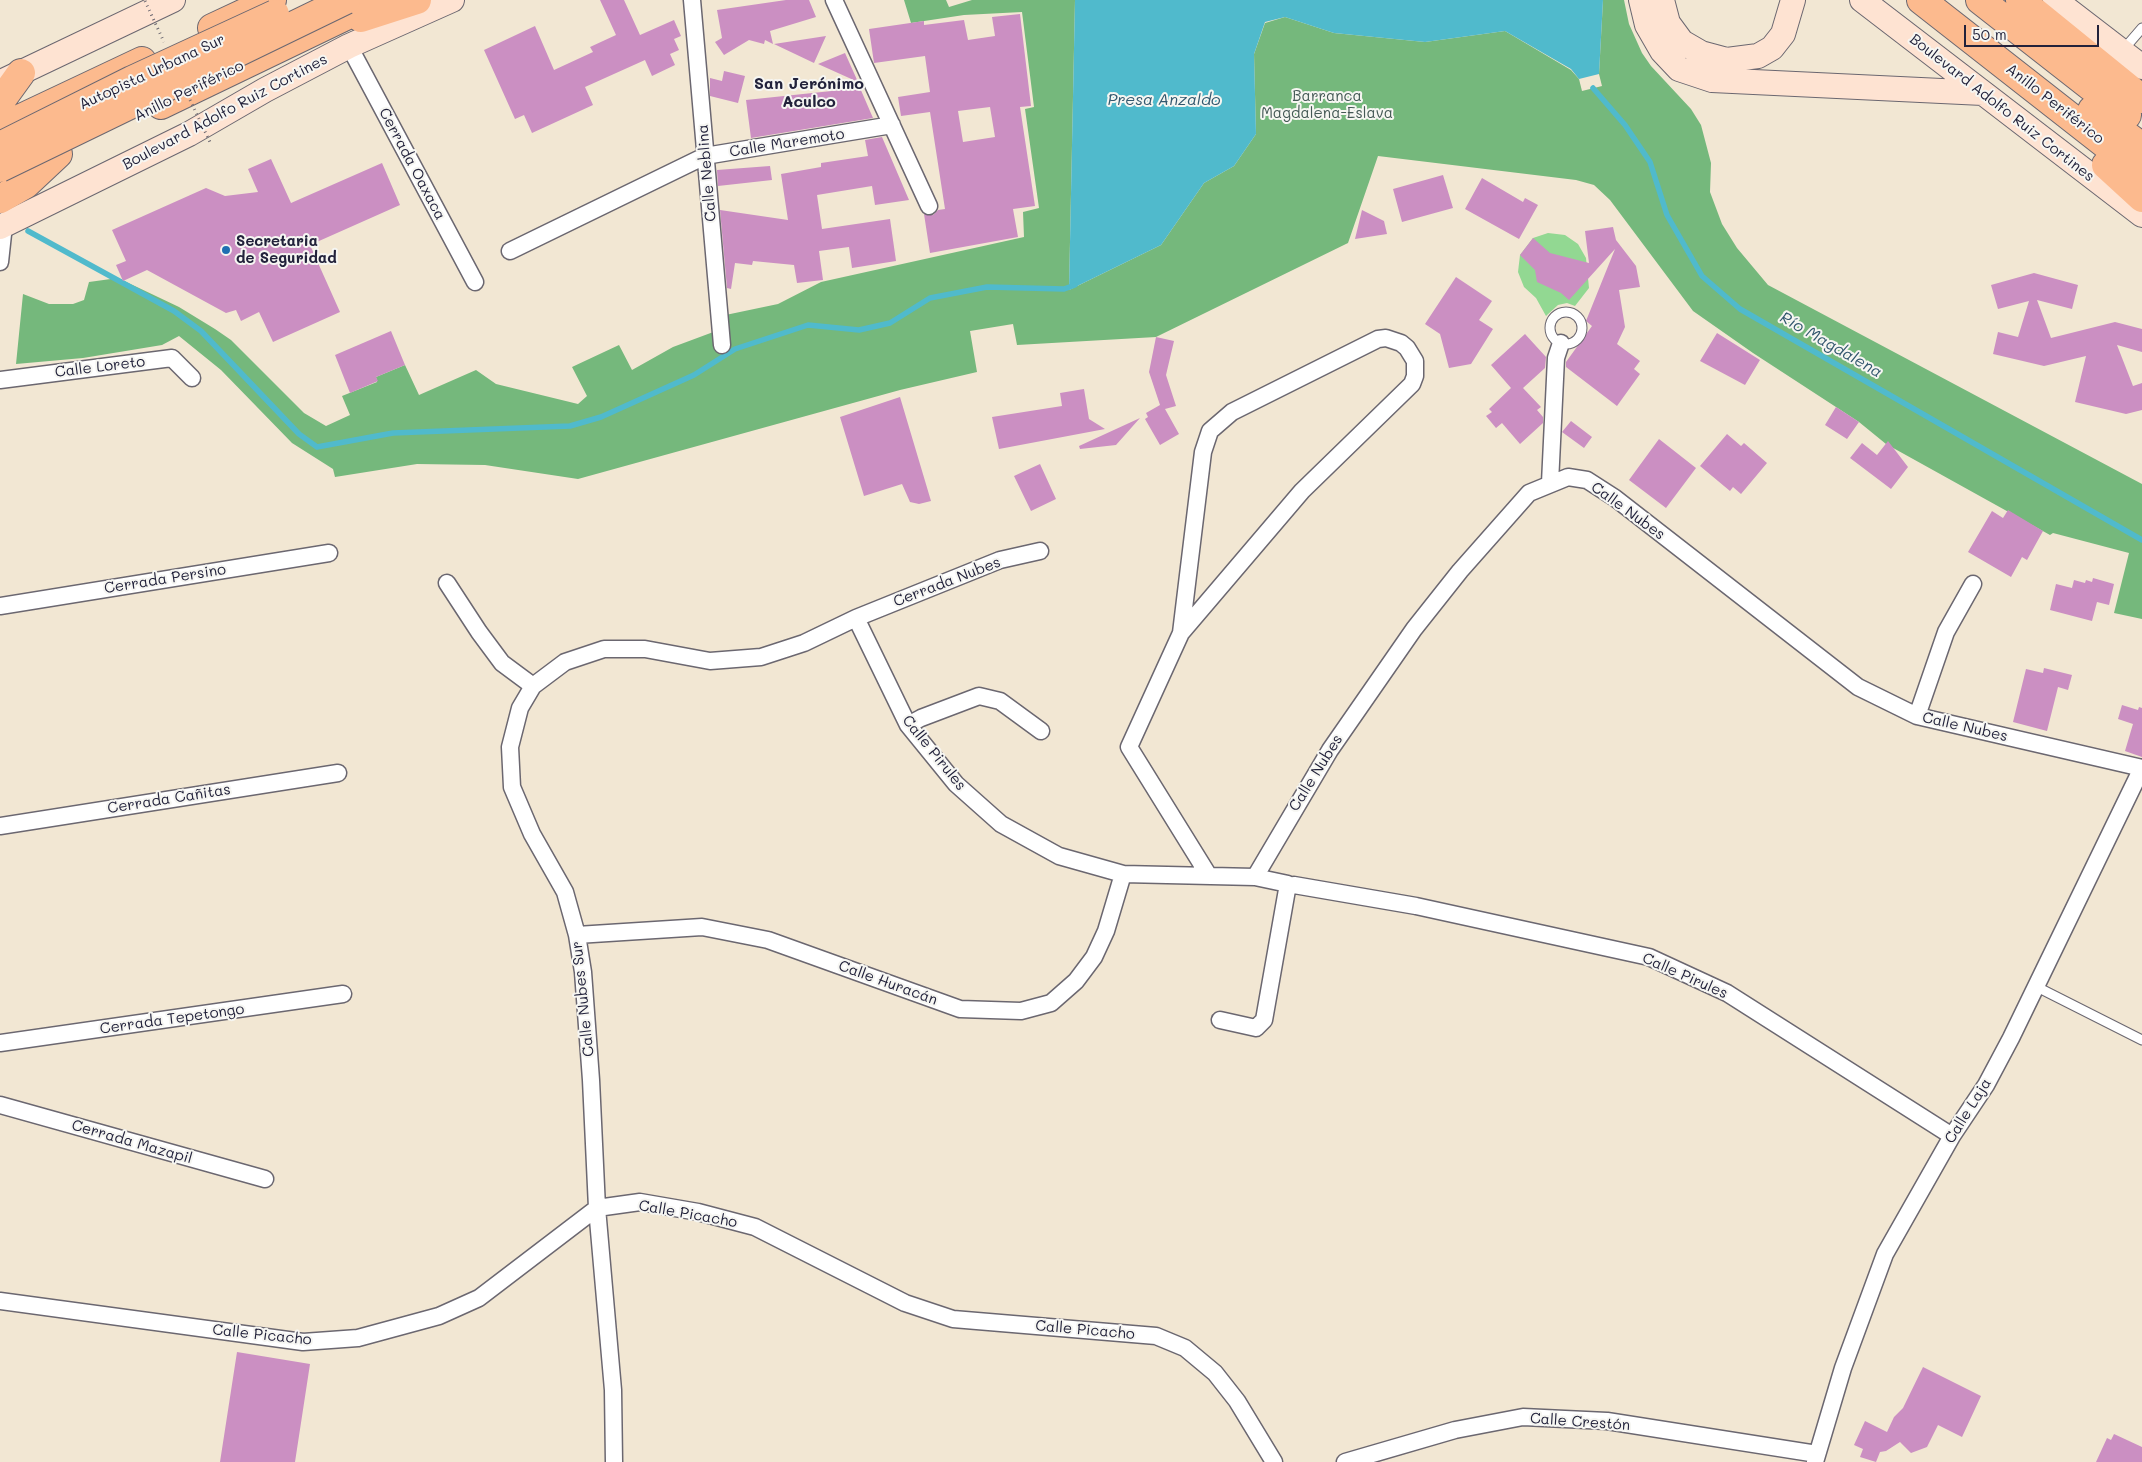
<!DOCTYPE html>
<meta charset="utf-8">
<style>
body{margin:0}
#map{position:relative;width:2142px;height:1462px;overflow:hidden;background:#f2e7d3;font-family:Mali,sans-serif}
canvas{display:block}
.scale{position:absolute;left:1964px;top:25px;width:135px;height:22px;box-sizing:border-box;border:2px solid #22223b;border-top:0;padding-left:6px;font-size:15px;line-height:18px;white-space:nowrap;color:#22223b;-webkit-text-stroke:4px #f6f6f2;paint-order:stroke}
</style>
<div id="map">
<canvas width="2142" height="1462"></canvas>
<div class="scale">50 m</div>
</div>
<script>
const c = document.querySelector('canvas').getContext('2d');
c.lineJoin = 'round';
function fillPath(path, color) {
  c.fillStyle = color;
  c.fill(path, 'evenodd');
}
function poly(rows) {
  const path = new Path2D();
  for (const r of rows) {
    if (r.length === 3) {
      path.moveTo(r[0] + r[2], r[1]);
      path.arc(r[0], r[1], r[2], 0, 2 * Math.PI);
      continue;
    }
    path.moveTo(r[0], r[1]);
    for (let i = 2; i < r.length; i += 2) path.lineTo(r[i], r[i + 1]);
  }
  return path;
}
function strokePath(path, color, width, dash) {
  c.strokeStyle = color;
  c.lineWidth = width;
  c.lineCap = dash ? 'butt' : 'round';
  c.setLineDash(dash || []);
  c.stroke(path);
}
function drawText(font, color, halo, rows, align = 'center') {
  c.font = font + ' Mali,sans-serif';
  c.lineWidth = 4;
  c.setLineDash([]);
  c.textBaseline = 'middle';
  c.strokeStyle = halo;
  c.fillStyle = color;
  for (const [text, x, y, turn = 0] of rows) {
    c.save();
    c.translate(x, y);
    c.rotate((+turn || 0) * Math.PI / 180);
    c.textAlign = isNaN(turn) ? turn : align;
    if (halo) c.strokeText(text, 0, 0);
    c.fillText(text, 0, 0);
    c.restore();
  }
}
const green = poly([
 [1548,233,1565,235,1578,244,1586,258,1589,288,1575,306,1567,303,1558,305,1546,316,1536,298,1524,287,1518,272,1520,255,1533,238]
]);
const forest = poly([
 [904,0,946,0,949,7,972,0,1075,0,1069,290,1161,245,1204,183,1234,166,1256,134,1254,54,1265,23,1285,17,1334,33,1425,42,1505,31,1571,70,1579,79,1582,91,1602,86,1599,74,1603,0,1624,0,1629,24,1642,53,1651,66,1691,109,1701,125,1711,163,1710,192,1722,224,1737,248,1768,285,2142,484,2142,619,2114,613,2129,553,2053,533,2050,535,1886,444,1859,422,1753,353,1693,311,1610,200,1594,185,1576,180,1378,156,1348,243,1156,337,1017,345,1013,324,970,331,977,372,900,390,578,479,485,465,417,464,335,477,333,469,292,443,221,370,179,336,162,345,83,358,16,364,23,294,49,304,73,304,84,300,89,282,118,278,179,307,215,329,231,340,304,413,326,426,350,415,342,396,377,382,376,377,405,365,419,395,476,370,496,384,578,404,587,396,572,367,619,345,632,370,673,347,716,331,716,317,778,304,821,282,1024,237,1023,212,1039,208,1025,109,1034,107,1022,12,964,15,911,23]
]);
const water = poly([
 [1075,0,1603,0,1599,74,1579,79,1571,69,1505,31,1425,42,1334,33,1285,17,1265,22,1254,54,1256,134,1234,166,1204,183,1161,245,1069,290]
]);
const stream = poly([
 [1593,88,1625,125,1650,162,1667,215,1702,276,1740,309,2142,540],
 [28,231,174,311,201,331,299,434,317,447,393,433,570,426,601,417,694,375,735,349,808,325,859,330,890,323,930,298,987,287,1064,289,1075,285]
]);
const building = poly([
 [600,0,624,0,640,35,674,20,681,36,674,39,679,50,670,54,675,65,652,76,645,60,585,87,593,105,532,133,524,115,515,119,484,50,535,26,554,70,593,52,590,47,616,35],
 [786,0,809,0,816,17,770,31,773,44,765,40,764,44,749,40,724,55,715,42,722,38,717,10],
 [1020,14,1031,106,1020,107,1035,206,1013,209,1018,237,930,253,924,214,933,215,938,210,945,209,930,112,901,116,898,97,930,92,925,56,874,63,869,29,924,21,924,25,964,20,968,40,995,36,992,17],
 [990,107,995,137,963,142,958,111],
 [826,36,814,63,774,44],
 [845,53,858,82,818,64],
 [724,71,745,76,738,103,710,96,710,78,722,81],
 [860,88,873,118,751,138,746,100],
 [882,137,909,200,875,205,872,186,817,195,822,229,890,219,896,261,852,268,849,247,819,251,823,280,797,283,794,265,753,261,752,265,735,263,731,289,727,288,720,210,788,220,781,174,821,167,821,163,868,156,865,140],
 [271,159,291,203,382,163,400,205,310,245,340,312,273,342,259,312,241,321,236,310,226,313,147,270,123,281,116,265,126,261,112,230,206,188,225,196,258,192,248,169],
 [770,166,772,180,718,186,717,170],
 [1443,175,1453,208,1402,222,1393,189],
 [1482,178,1523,202,1525,198,1538,205,1519,239,1465,209],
 [1362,210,1384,221,1387,234,1355,239],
 [1613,227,1616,240,1636,266,1640,287,1619,290,1625,327,1617,344,1640,361,1634,369,1640,374,1617,406,1566,367,1566,362,1592,326,1586,321,1615,249,1569,300,1561,293,1537,282,1535,270,1520,255,1533,238,1550,253,1589,263,1585,231],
 [2034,273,2078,285,2072,309,2037,300,2051,338,2115,322,2142,329,2142,352,2117,345,2133,386,2142,383,2142,410,2126,414,2075,402,2086,356,2044,366,1993,354,1998,332,2018,337,2029,301,1998,309,1991,285],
 [1456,277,1492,301,1479,320,1493,329,1471,364,1449,368,1440,334,1425,324],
 [391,331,405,365,376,377,378,381,350,393,335,355],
 [1717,333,1760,360,1745,385,1700,361],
 [1525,334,1546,357,1545,368,1523,388,1541,407,1537,410,1543,417,1543,423,1520,444,1502,423,1496,428,1486,416,1492,412,1489,409,1511,388,1491,365],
 [1156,337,1174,341,1166,375,1176,406,1165,409,1179,434,1160,445,1145,419,1148,417,1146,413,1160,405,1149,372],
 [1084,389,1089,419,1105,429,999,449,992,417,1062,406,1060,393],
 [900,397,931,501,919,504,910,502,902,484,864,496,840,417],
 [1836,407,1859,422,1847,439,1825,425],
 [1140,418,1116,445,1080,449,1079,446],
 [1571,421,1592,437,1584,448,1562,432],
 [1727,434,1741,446,1744,443,1767,463,1741,494,1733,487,1730,491,1700,466],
 [1659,439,1696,468,1666,508,1629,480],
 [1888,441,1908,467,1891,489,1850,458,1862,443,1877,455],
 [1040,464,1056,499,1031,511,1014,476],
 [2008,510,2043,531,2027,560,2022,557,2011,577,1968,552,1992,511,2003,518],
 [2093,578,2114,584,2109,605,2097,602,2092,621,2050,610,2056,584,2072,588,2074,580,2085,583,2086,580,2092,582],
 [2044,668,2072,675,2068,690,2058,687,2047,731,2013,722,2026,669,2043,673],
 [2122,705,2138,710,2139,707,2142,708,2142,757,2125,751,2133,724,2118,719],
 [237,1352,310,1364,295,1462,220,1462],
 [1923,1367,1981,1396,1962,1437,1938,1425,1927,1447,1911,1453,1900,1442,1886,1451,1880,1452,1876,1462,1860,1457,1863,1449,1854,1445,1865,1421,1887,1432,1894,1417,1903,1408],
 [2114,1434,2142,1447,2142,1462,2096,1462,2107,1438,2111,1440]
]);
const lane = poly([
 [2123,50,2142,28],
 [1566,328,16],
 [2037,987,2142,1040]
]);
const street = poly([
 [692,0,722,345],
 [834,0,929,206],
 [349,46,475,282],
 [510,251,705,156,892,125],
 [0,262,4,225],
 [0,380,172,358,192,378],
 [1550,483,1556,358,1561,343],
 [447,583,479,632,502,663,533,686],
 [0,606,329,553],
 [856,618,908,725,956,784,1001,824,1059,856,1123,874,1255,877,1288,884,1264,1020,1256,1028,1220,1020],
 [1181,633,1203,452,1210,431,1232,412,1378,339,1386,338,1401,343,1407,348,1415,361,1415,376,1412,384,1302,491,1181,633,1129,747,1209,876],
 [1917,716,1946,632,1973,584],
 [908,725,921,718,979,696,1000,701,1041,731],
 [0,826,338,773],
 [1255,877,1330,750,1414,629,1460,571,1529,493,1568,477,1587,480,1615,498,1858,687,1917,716,2142,768],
 [1294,885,1416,906,1649,957,1727,993,1952,1136],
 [577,935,702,927,768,940,960,1009,1021,1011,1051,1003,1076,981,1094,957,1106,931,1123,874],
 [0,1043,343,994],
 [0,1105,265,1179],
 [0,1301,303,1342,358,1338,439,1316,479,1298,597,1208,640,1202,698,1212,755,1227,905,1303,953,1319,1156,1336,1185,1348,1215,1373,1237,1401,1274,1462],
 [614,1462,613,1390,597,1208,591,1080,583,972,577,935,565,892,532,834,512,787,510,747,520,708,533,686,565,662,604,649,645,649,710,661,761,657,804,643,856,618,1000,560,1040,551],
 [1345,1462,1455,1430,1523,1417,1607,1421,1817,1454],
 [1815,1462,1843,1368,1885,1254,1952,1136,1986,1085,2011,1038,2142,768]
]);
const secondary = poly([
 [1641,0,1647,25,1662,51,1679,69,1712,80,1983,93],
 [1662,0,1668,23,1682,42,1701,53,1727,60,1758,56,1772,48,1783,34,1793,0],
 [1862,0,2142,215],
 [2055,0,2142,67],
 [3,81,173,0],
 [0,227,189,134,265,90,349,46,452,0]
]);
const highway = poly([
 [1921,0,2142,173],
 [1980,0,2127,115],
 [2020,0,2142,99],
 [361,18,417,0],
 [212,28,272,0],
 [0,102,21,73],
 [161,105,379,0],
 [2092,110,2142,147],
 [0,128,142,61],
 [2106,165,2142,198],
 [0,199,26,184,58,154]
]);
const pathBridge = poly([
 [145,1,164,42],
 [190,100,210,142]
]);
const highwayBridge = poly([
 [0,146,132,80,275,14],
 [0,168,346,0]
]);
const markers = [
 [226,250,5,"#1f6fb2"]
];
const streetNames = [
 ["Autopista Urbana Sur",152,72,-25],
 ["Anillo Periférico",189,91,-26],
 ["Anillo Periférico",2055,104,38],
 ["Boulevard Adolfo Ruiz Cortines",2002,108,38],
 ["Boulevard Adolfo Ruiz Cortines",225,112,-28],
 ["Calle Maremoto",787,143,-9],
 ["Cerrada Oaxaca",412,164,62],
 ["Calle Neblina",707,173,-95],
 ["Calle Loreto",100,367,-7],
 ["Calle Nubes",1628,511,36],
 ["Cerrada Persino",165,579,-9],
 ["Cerrada Nubes",947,582,-21],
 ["Calle Nubes",1965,727,13],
 ["Calle Pirules",934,753,51],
 ["Calle Nubes",1316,773,-58],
 ["Cerrada Cañitas",169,799,-9],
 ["Calle Pirules",1685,976,24],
 ["Calle Huracán",888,983,20],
 ["Calle Nubes Sur",583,999,-96],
 ["Cerrada Tepetongo",172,1019,-8],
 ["Calle Laja",1968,1111,-58],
 ["Cerrada Mazapil",132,1142,16],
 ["Calle Picacho",688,1214,10],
 ["Calle Picacho",1085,1330,5],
 ["Calle Picacho",262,1335,6],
 ["Calle Crestón",1580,1422,4]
];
const parkNames = [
 ["Barranca",1327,96],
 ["Magdalena-Eslava",1327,113]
];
const poiNames = [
 ["Secretaria",236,241],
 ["de Seguridad",236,258]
];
const neighbourhoodNames = [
 ["San Jerónimo",809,84],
 ["Aculco",809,102]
];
const waterNames = [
 ["Presa Anzaldo",1164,100],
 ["Río Magdalena",1831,345,30]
];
fillPath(green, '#92d892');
fillPath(forest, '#75b87c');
fillPath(water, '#50bacc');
strokePath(stream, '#50bacc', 5.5);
fillPath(building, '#cb8fc2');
strokePath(lane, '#6b6770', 11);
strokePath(street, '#6b6770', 19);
strokePath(secondary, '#6b6770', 26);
strokePath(highway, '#6b6770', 30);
strokePath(lane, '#fff', 9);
strokePath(street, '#fff', 16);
strokePath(secondary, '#fee3d2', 24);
strokePath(highway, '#fcba8e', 28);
strokePath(highwayBridge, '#6b6770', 30, []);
strokePath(pathBridge, '#6b6770', 3, [1, 4]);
strokePath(highwayBridge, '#fcba8e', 28);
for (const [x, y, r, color] of markers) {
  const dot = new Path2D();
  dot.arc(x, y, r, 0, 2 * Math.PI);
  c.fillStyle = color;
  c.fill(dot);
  strokePath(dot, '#f6f6f2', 2);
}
drawText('15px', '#22223b', '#f6f6f2', streetNames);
drawText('15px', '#445955', '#f6f6f2', parkNames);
drawText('bold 15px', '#22223b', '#f6f6f2', poiNames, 'left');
drawText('bold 16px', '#22223b', '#f6f6f2', neighbourhoodNames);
drawText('italic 16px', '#32576e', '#f6f6f2', waterNames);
</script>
